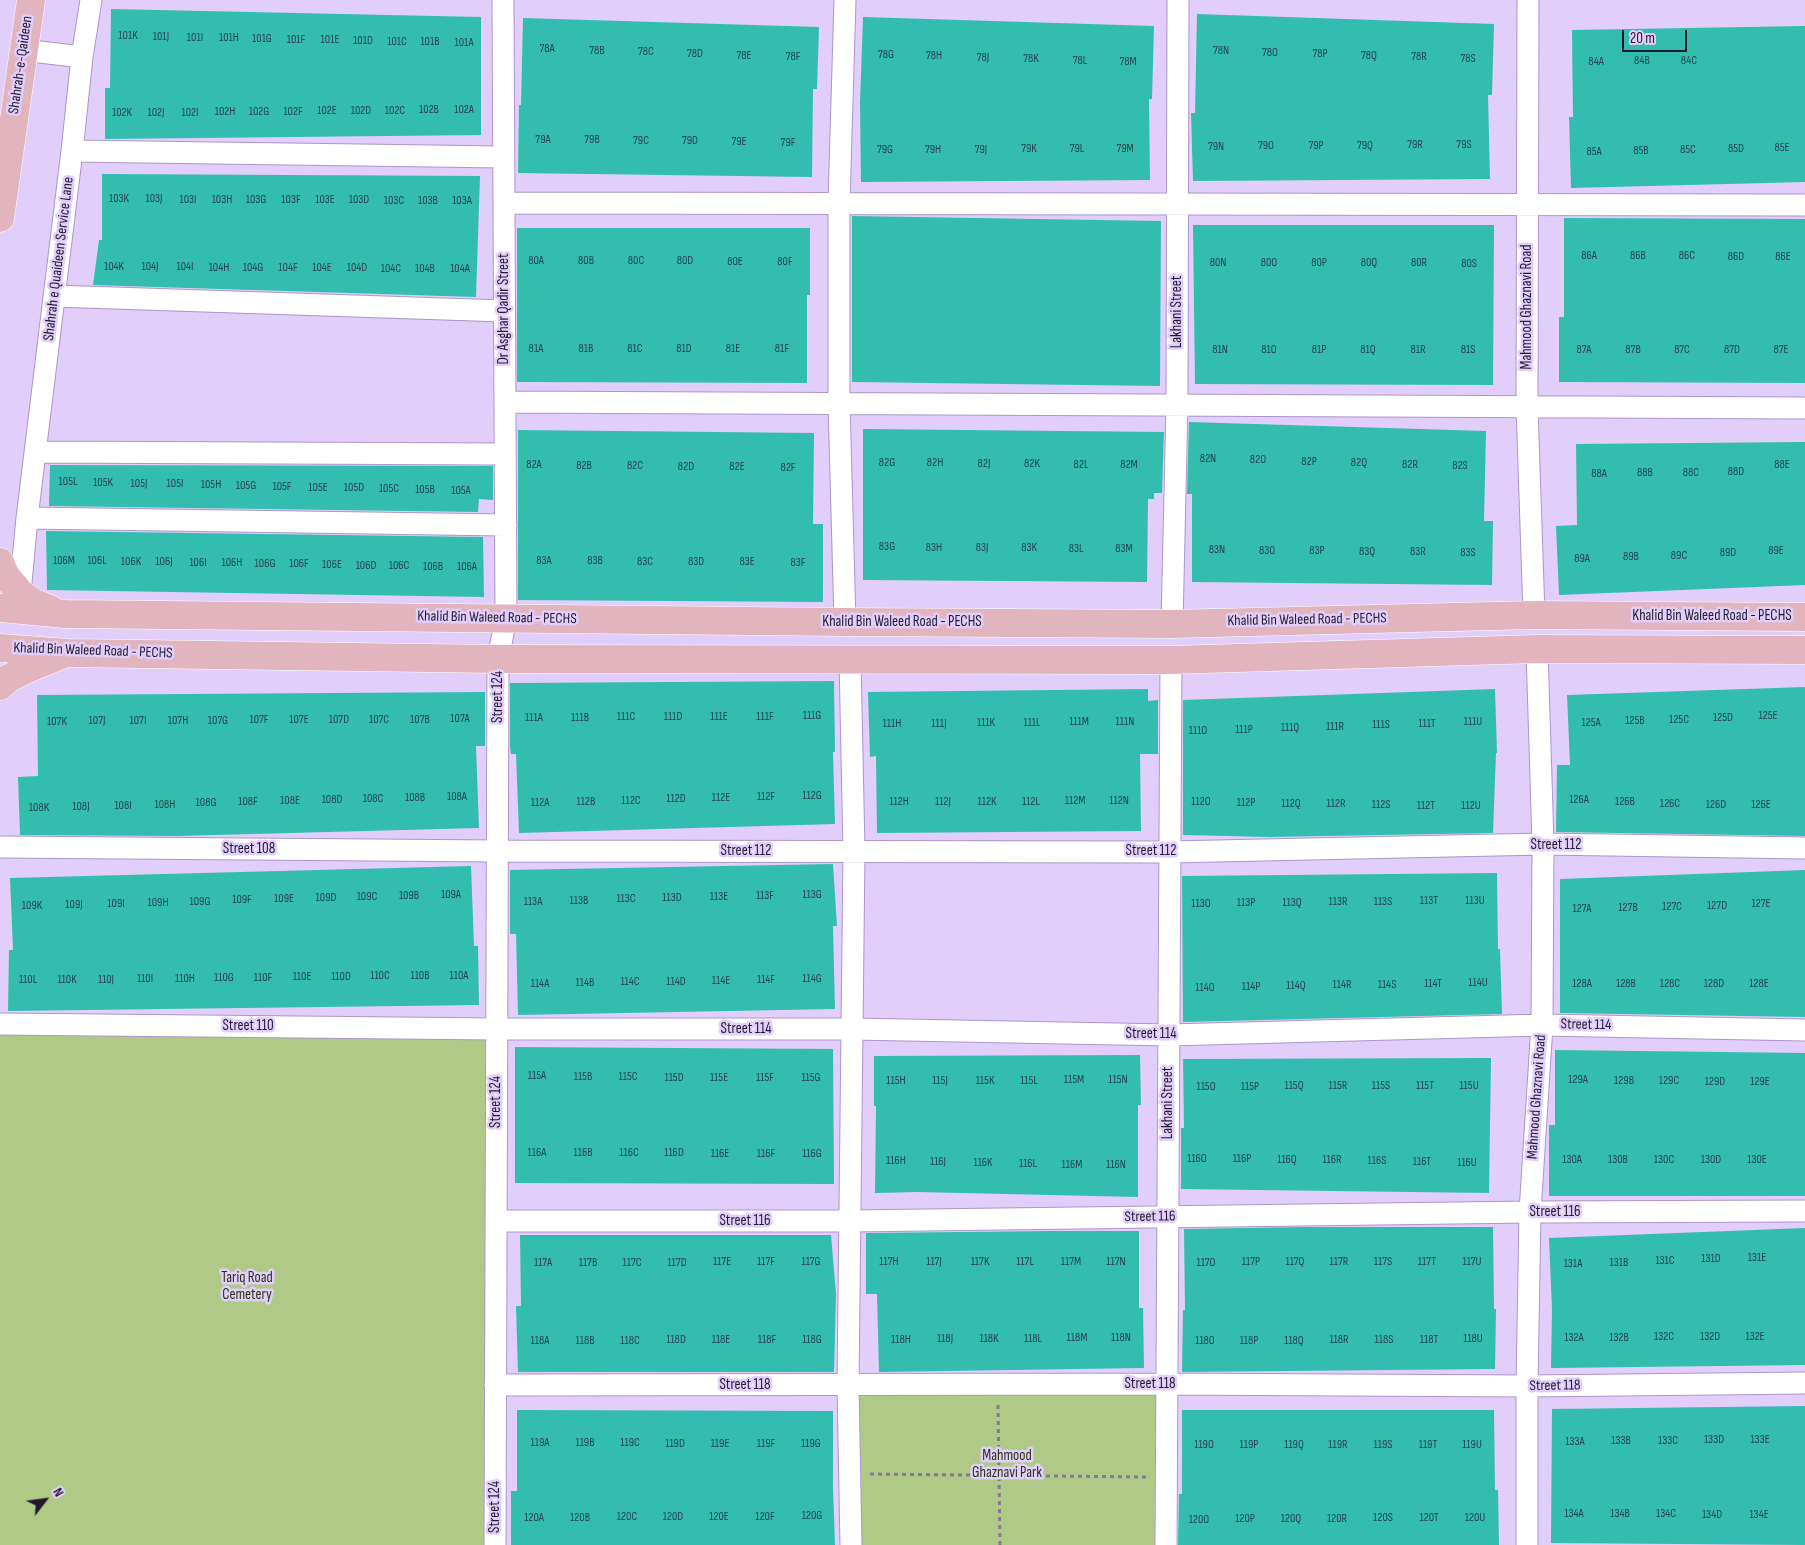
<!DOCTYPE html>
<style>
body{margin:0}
#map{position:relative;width:1805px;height:1545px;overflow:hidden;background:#e1cefa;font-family:"Sofia Sans Condensed",sans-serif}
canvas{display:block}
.north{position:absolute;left:20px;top:1475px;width:50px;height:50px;-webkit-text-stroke:4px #e1cefa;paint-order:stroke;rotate:60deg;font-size:14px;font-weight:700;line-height:20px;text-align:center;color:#231a2e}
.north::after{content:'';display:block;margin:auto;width:18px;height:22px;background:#231a2e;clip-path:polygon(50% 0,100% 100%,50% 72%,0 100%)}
.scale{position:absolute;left:1622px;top:30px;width:65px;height:22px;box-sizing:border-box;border:2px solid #231a2e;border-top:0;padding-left:6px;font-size:15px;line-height:18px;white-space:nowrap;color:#231a2e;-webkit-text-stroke:4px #e1cefa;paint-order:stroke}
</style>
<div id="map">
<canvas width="1805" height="1545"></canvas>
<div class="north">N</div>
<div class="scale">20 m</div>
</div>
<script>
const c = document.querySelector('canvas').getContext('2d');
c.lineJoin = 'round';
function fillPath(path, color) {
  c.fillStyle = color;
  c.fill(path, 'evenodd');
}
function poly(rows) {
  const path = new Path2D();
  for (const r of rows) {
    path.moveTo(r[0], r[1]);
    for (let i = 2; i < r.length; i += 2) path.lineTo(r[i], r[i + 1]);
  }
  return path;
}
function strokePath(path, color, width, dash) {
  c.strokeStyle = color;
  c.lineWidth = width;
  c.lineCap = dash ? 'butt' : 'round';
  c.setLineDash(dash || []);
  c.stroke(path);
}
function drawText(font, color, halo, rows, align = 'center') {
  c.font = font + ' "Sofia Sans Condensed",sans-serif';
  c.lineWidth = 5;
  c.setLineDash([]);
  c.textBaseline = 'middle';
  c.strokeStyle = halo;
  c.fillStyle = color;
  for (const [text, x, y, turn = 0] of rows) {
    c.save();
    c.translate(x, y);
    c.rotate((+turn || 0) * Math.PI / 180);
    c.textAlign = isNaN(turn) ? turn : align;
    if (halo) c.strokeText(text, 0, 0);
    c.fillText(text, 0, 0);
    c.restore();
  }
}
const green = poly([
 [0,1024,497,1029,493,1545,0,1545],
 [1167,1384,1166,1545,851,1545,848,1385]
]);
const building = poly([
 [111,9,481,17,481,135,105,139,105,88,110,88],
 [1197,14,1494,24,1492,95,1488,95,1490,179,1193,181,1191,113,1195,113],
 [863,17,1154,26,1152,99,1149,99,1150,180,861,182,860,103],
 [523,18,819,27,817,89,813,89,812,177,518,173,519,105,521,105],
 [1805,26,1805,182,1571,188,1569,117,1573,117,1572,30],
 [102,174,480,176,476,297,93,285,99,240,102,240],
 [852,216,1161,221,1160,386,852,382],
 [1564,218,1805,219,1805,383,1559,382,1559,317,1564,317],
 [1193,225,1494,225,1493,385,1195,384],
 [517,228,810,228,810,295,807,295,807,383,517,382],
 [1189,422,1486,431,1484,521,1493,521,1492,585,1192,582,1192,494,1187,494],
 [863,429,1164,432,1162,493,1154,493,1154,499,1148,499,1147,582,863,580],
 [518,430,814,433,813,524,823,524,823,602,518,600],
 [1805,442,1805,585,1559,595,1556,526,1577,525,1576,444],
 [50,465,493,466,493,500,479,499,478,512,49,506],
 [46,531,483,537,484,597,47,590],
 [834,681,835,752,833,752,835,824,519,833,516,754,511,754,510,746,510,683],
 [1805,687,1805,836,1556,832,1557,765,1570,765,1567,695],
 [1148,689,1148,701,1158,700,1158,754,1140,754,1141,831,877,833,876,756,870,757,868,692],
 [1495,689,1497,753,1496,753,1493,833,1270,837,1183,835,1183,700],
 [485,692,485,746,476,746,479,828,177,836,20,835,18,777,38,776,37,695],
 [833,864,837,926,833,926,835,1009,518,1015,516,934,510,934,510,870],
 [471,866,474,946,478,946,479,1005,8,1011,9,950,13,950,10,878],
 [1805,870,1805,1017,1560,1013,1560,879],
 [1497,873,1498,949,1500,949,1502,1014,1183,1022,1182,876],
 [515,1047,833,1049,834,1184,515,1183],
 [1555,1050,1805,1053,1805,1196,1549,1196,1549,1125,1555,1125],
 [1140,1055,1141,1105,1138,1105,1138,1197,917,1192,875,1193,876,1106,874,1106,874,1056],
 [1491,1058,1489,1193,1181,1189,1181,1128,1184,1128,1183,1059],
 [1305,1227,1493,1227,1494,1309,1496,1309,1495,1369,1182,1372,1183,1310,1185,1310,1184,1229],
 [1805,1228,1805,1365,1551,1368,1552,1309,1549,1238],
 [1055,1231,1139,1231,1139,1308,1143,1308,1144,1368,879,1372,877,1294,866,1294,866,1233],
 [520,1235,831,1235,836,1294,834,1372,518,1372,516,1306,521,1306],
 [1805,1406,1805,1545,1551,1543,1552,1409],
 [517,1410,833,1411,833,1487,835,1545,511,1545,511,1491,517,1491],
 [1182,1410,1494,1410,1495,1490,1498,1490,1499,1545,1178,1545,1179,1494,1182,1494]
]);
const path = poly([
 [998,1405,1000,1545],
 [870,1474,1146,1477]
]);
const minor = poly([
 [845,0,839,203,839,403,845,622],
 [1528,0,1527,406,1534,615],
 [23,50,82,57],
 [72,151,503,157],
 [504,203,1805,205],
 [54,296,504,311],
 [505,402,1805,408],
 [35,452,505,454],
 [27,518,506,525],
 [20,593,27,518,72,151,82,57,91,0],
 [1172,624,1177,405,1178,0],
 [850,659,854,851,848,1385,851,1545],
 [0,847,497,851,1170,852,1543,844,1805,848],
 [0,1024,497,1029,852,1029,1169,1035,1542,1025,1805,1030],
 [496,1221,850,1221,1530,1212,1805,1211],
 [495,1385,1167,1384,1527,1386,1805,1383],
 [495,1545,498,659,506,618,503,0],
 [1166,1545,1171,660],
 [1527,1545,1527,1386,1530,1212,1542,1025,1543,844,1537,649]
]);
const major = poly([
 [0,218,31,0],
 [0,562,5,575,20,593,34,603,50,609],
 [0,608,65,614,845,622,1172,624,1534,615,1805,617],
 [0,648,68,653,498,659,1171,660,1537,649,1805,650],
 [0,686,9,678,27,669,61,655]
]);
const numberNames = [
 ["101K",128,36],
 ["101J",161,37],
 ["101I",195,38],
 ["101H",229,38],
 ["101G",262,39],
 ["101F",296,40],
 ["101E",330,40],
 ["101D",363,41],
 ["101C",397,42],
 ["101B",430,42],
 ["101A",464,43],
 ["78A",547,49],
 ["78B",597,51],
 ["78N",1221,51],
 ["78C",646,52],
 ["78O",1270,53],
 ["78D",695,54],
 ["78P",1320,54],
 ["78G",886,55],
 ["78E",744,56],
 ["78H",934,56],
 ["78Q",1369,56],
 ["78F",793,57],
 ["78R",1419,57],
 ["78J",983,58],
 ["78K",1031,59],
 ["78S",1468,59],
 ["78L",1080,61],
 ["84B",1642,61],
 ["84C",1689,61],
 ["78M",1128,62],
 ["84A",1596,62],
 ["102B",429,110],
 ["102A",464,110],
 ["102E",327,111],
 ["102D",361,111],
 ["102C",395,111],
 ["102H",225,112],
 ["102G",259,112],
 ["102F",293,112],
 ["102K",122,113],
 ["102J",156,113],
 ["102I",190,113],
 ["79A",543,140],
 ["79B",592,140],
 ["79C",641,141],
 ["79D",690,141],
 ["79E",739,142],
 ["79F",788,143],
 ["79R",1415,145],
 ["79S",1464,145],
 ["79O",1266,146],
 ["79P",1316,146],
 ["79Q",1365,146],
 ["79N",1216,147],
 ["85E",1782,148],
 ["79K",1029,149],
 ["79L",1077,149],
 ["79M",1125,149],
 ["85D",1736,149],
 ["79G",885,150],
 ["79H",933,150],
 ["79J",981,150],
 ["85C",1688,150],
 ["85B",1641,151],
 ["85A",1594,152],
 ["103K",119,199],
 ["103J",154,199],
 ["103I",188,200],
 ["103H",222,200],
 ["103G",256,200],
 ["103F",291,200],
 ["103E",325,200],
 ["103D",359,200],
 ["103C",394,201],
 ["103B",428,201],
 ["103A",462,201],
 ["86A",1589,256],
 ["86B",1638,256],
 ["86C",1687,256],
 ["86D",1736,257],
 ["86E",1783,257],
 ["80A",536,261],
 ["80B",586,261],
 ["80C",636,261],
 ["80D",685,261],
 ["80E",735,262],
 ["80F",785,262],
 ["80N",1218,263],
 ["80O",1269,263],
 ["80P",1319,263],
 ["80Q",1369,263],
 ["80R",1419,263],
 ["80S",1469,264],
 ["104K",114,267],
 ["104J",150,267],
 ["104I",185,267],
 ["104H",219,268],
 ["104G",253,268],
 ["104F",288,268],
 ["104E",322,268],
 ["104D",357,268],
 ["104C",391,269],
 ["104B",425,269],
 ["104A",460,269],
 ["81A",536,349],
 ["81B",586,349],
 ["81C",635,349],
 ["81D",684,349],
 ["81E",733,349],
 ["81F",782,349],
 ["81N",1220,350],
 ["81O",1269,350],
 ["81P",1319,350],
 ["81Q",1368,350],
 ["81R",1418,350],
 ["81S",1468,350],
 ["87A",1584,350],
 ["87B",1633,350],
 ["87C",1682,350],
 ["87D",1732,350],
 ["87E",1781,350],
 ["82N",1208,459],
 ["82O",1258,460],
 ["82P",1309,462],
 ["82G",887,463],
 ["82H",935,463],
 ["82Q",1359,463],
 ["82J",984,464],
 ["82K",1032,464],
 ["82A",534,465],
 ["82L",1081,465],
 ["82M",1129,465],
 ["82R",1410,465],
 ["88E",1782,465],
 ["82B",584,466],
 ["82C",635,466],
 ["82S",1460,466],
 ["82D",686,467],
 ["82E",737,467],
 ["82F",788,468],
 ["88D",1736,472],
 ["88B",1645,473],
 ["88C",1691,473],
 ["88A",1599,474],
 ["105L",68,482],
 ["105K",103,483],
 ["105J",139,484],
 ["105I",175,484],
 ["105H",211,485],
 ["105G",246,486],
 ["105F",282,487],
 ["105E",318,488],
 ["105D",354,488],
 ["105C",389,489],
 ["105B",425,490],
 ["105A",461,491],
 ["83G",887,547],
 ["83H",934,548],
 ["83J",982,548],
 ["83K",1029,548],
 ["83L",1076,549],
 ["83M",1124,549],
 ["83N",1217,550],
 ["83O",1267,551],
 ["83P",1317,551],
 ["89E",1776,551],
 ["83Q",1367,552],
 ["83R",1418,552],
 ["83S",1468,553],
 ["89D",1728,553],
 ["89C",1679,556],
 ["89B",1631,557],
 ["89A",1582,559],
 ["106M",64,561],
 ["106L",97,561],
 ["83A",544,561],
 ["83B",595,561],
 ["106K",131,562],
 ["106J",164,562],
 ["83C",645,562],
 ["83D",696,562],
 ["83E",747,562],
 ["106I",198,563],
 ["106H",232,563],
 ["83F",798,563],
 ["106G",265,564],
 ["106F",299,564],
 ["106E",332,565],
 ["106D",366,566],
 ["106C",399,566],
 ["106B",433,567],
 ["106A",467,567],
 ["111G",812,716],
 ["125E",1768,716],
 ["111C",626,717],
 ["111D",673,717],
 ["111E",719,717],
 ["111F",765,717],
 ["111A",534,718],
 ["111B",580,718],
 ["125D",1723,718],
 ["107A",460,719],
 ["107F",259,720],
 ["107E",299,720],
 ["107D",339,720],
 ["107C",379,720],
 ["107B",420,720],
 ["125C",1679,720],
 ["107J",97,721],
 ["107I",138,721],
 ["107H",178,721],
 ["107G",218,721],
 ["125B",1635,721],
 ["107K",57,722],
 ["111M",1079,722],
 ["111N",1125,722],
 ["111U",1473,722],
 ["111K",986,723],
 ["111L",1032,723],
 ["125A",1591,723],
 ["111H",892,724],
 ["111J",939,724],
 ["111T",1427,724],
 ["111S",1381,725],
 ["111R",1335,727],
 ["111Q",1290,728],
 ["111P",1244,730],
 ["111O",1198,731],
 ["112G",812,796],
 ["108A",457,797],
 ["112F",766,797],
 ["108B",415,798],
 ["112E",721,798],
 ["108C",373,799],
 ["112D",676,799],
 ["108D",332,800],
 ["126A",1579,800],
 ["108E",290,801],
 ["112C",631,801],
 ["112M",1075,801],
 ["112N",1119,801],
 ["108F",248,802],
 ["112B",586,802],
 ["112H",899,802],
 ["112J",943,802],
 ["112K",987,802],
 ["112L",1031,802],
 ["112O",1201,802],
 ["126B",1625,802],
 ["108G",206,803],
 ["112A",540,803],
 ["112P",1246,803],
 ["112Q",1291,804],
 ["112R",1336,804],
 ["126C",1670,804],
 ["108H",165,805],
 ["112S",1381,805],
 ["126D",1716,805],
 ["126E",1761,805],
 ["108I",123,806],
 ["112T",1426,806],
 ["112U",1471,806],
 ["108J",81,807],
 ["108K",39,808],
 ["109A",451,895],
 ["113G",812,895],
 ["109B",409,896],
 ["113F",765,896],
 ["109C",367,897],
 ["113E",719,897],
 ["109D",326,898],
 ["113D",672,898],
 ["109E",284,899],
 ["113C",626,899],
 ["109F",242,900],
 ["113B",579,901],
 ["113T",1429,901],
 ["113U",1475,901],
 ["109G",200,902],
 ["113A",533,902],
 ["113R",1338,902],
 ["113S",1383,902],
 ["109H",158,903],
 ["113P",1246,903],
 ["113Q",1292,903],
 ["109I",116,904],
 ["113O",1201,904],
 ["127E",1761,904],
 ["109J",74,905],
 ["109K",32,906],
 ["127D",1717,906],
 ["127C",1672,907],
 ["127B",1628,908],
 ["127A",1582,909],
 ["110C",380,976],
 ["110B",420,976],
 ["110A",459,976],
 ["110E",302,977],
 ["110D",341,977],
 ["110G",224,978],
 ["110F",263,978],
 ["110I",145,979],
 ["110H",185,979],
 ["114G",812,979],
 ["110L",28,980],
 ["110K",67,980],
 ["110J",106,980],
 ["114F",766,980],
 ["114E",721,981],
 ["114C",630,982],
 ["114D",676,982],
 ["114B",585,983],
 ["114U",1478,983],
 ["114A",540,984],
 ["114T",1433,984],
 ["128A",1582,984],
 ["128B",1626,984],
 ["128C",1670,984],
 ["128D",1714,984],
 ["128E",1759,984],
 ["114R",1342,985],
 ["114S",1387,985],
 ["114Q",1296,986],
 ["114P",1251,987],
 ["114O",1205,988],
 ["115A",537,1076],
 ["115B",583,1077],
 ["115C",628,1077],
 ["115D",674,1078],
 ["115E",719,1078],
 ["115F",765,1078],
 ["115G",811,1078],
 ["115M",1074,1080],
 ["115N",1118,1080],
 ["129A",1578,1080],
 ["115H",896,1081],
 ["115J",940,1081],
 ["115K",985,1081],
 ["115L",1029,1081],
 ["129B",1624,1081],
 ["129C",1669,1081],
 ["129D",1715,1082],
 ["129E",1760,1082],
 ["115Q",1294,1086],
 ["115R",1338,1086],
 ["115S",1381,1086],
 ["115T",1425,1086],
 ["115U",1469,1086],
 ["115O",1206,1087],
 ["115P",1250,1087],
 ["116A",537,1153],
 ["116B",583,1153],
 ["116C",629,1153],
 ["116D",674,1153],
 ["116E",720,1154],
 ["116F",766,1154],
 ["116G",812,1154],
 ["116O",1197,1159],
 ["116P",1242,1159],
 ["116Q",1287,1160],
 ["116R",1332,1160],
 ["130A",1572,1160],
 ["130B",1618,1160],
 ["130C",1664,1160],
 ["130D",1711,1160],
 ["130E",1757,1160],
 ["116H",896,1161],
 ["116S",1377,1161],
 ["116J",938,1162],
 ["116T",1422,1162],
 ["116K",983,1163],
 ["116U",1467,1163],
 ["116L",1028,1164],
 ["116M",1072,1165],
 ["116N",1116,1165],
 ["131E",1757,1258],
 ["131D",1711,1259],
 ["131C",1665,1261],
 ["117E",722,1262],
 ["117F",766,1262],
 ["117G",811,1262],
 ["117H",889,1262],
 ["117J",934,1262],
 ["117K",980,1262],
 ["117L",1025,1262],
 ["117M",1071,1262],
 ["117N",1116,1262],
 ["117P",1251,1262],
 ["117Q",1295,1262],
 ["117R",1339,1262],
 ["117S",1383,1262],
 ["117T",1427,1262],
 ["117U",1472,1262],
 ["117A",543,1263],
 ["117B",588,1263],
 ["117C",632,1263],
 ["117D",677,1263],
 ["117O",1206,1263],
 ["131B",1619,1263],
 ["131A",1573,1264],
 ["132C",1664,1337],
 ["132D",1710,1337],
 ["132E",1755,1337],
 ["118M",1077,1338],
 ["118N",1121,1338],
 ["132A",1574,1338],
 ["132B",1619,1338],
 ["118J",945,1339],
 ["118K",989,1339],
 ["118L",1033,1339],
 ["118U",1473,1339],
 ["118D",676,1340],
 ["118E",721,1340],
 ["118F",767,1340],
 ["118G",812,1340],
 ["118H",901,1340],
 ["118R",1339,1340],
 ["118S",1384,1340],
 ["118T",1429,1340],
 ["118A",540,1341],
 ["118B",585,1341],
 ["118C",630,1341],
 ["118O",1205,1341],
 ["118P",1249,1341],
 ["118Q",1294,1341],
 ["133D",1714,1440],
 ["133E",1760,1440],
 ["133B",1621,1441],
 ["133C",1668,1441],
 ["133A",1575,1442],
 ["119A",540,1443],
 ["119B",585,1443],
 ["119C",630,1443],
 ["119D",675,1444],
 ["119E",720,1444],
 ["119F",766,1444],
 ["119G",811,1444],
 ["119O",1204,1445],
 ["119P",1249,1445],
 ["119Q",1294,1445],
 ["119R",1338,1445],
 ["119S",1383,1445],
 ["119T",1428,1445],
 ["119U",1472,1445],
 ["134A",1574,1514],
 ["134B",1620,1514],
 ["134C",1666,1514],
 ["134D",1712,1515],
 ["134E",1759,1515],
 ["120G",812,1516],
 ["120C",627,1517],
 ["120D",673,1517],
 ["120E",719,1517],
 ["120F",765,1517],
 ["120A",534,1518],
 ["120B",580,1518],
 ["120S",1383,1518],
 ["120T",1429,1518],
 ["120U",1475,1518],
 ["120P",1245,1519],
 ["120Q",1291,1519],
 ["120R",1337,1519],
 ["120O",1199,1520]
];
const streetNames = [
 ["Shahrah-e-Qaideen",21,65,-82],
 ["Shahrah e Quaideen Service Lane",59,259,-83],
 ["Mahmood Ghaznavi Road",1527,307,-90],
 ["Dr Asghar Qadir Street",504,309,-90],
 ["Lakhani Street",1177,312,-90],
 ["Khalid Bin Waleed Road - PECHS",1712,616],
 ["Khalid Bin Waleed Road - PECHS",497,618,1],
 ["Khalid Bin Waleed Road - PECHS",1307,620,-1],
 ["Khalid Bin Waleed Road - PECHS",902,622],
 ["Khalid Bin Waleed Road - PECHS",93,651,2],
 ["Street 124",498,697,-90],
 ["Street 112",1556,845],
 ["Street 108",249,849],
 ["Street 112",746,851],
 ["Street 112",1151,851],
 ["Street 114",1586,1025,1],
 ["Street 110",248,1026],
 ["Street 114",746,1029],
 ["Street 114",1151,1034],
 ["Mahmood Ghaznavi Road",1537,1097,-86],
 ["Street 124",496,1102,-90],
 ["Lakhani Street",1168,1103,-90],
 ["Street 116",1555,1212],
 ["Street 116",1150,1217,-1],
 ["Street 116",745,1221],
 ["Street 118",1150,1384],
 ["Street 118",745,1385],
 ["Street 118",1555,1386,-1],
 ["Street 124",495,1507,-90]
];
const parkNames = [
 ["Tariq Road",247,1278],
 ["Cemetery",247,1295],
 ["Mahmood",1007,1456],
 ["Ghaznavi Park",1007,1473]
];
fillPath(green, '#b1c987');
fillPath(building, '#32bdaf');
strokePath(minor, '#ad96ca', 23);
strokePath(major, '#fff', 29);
strokePath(path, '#867798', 3, [4, 4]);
strokePath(minor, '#fff', 21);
strokePath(major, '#e1b4be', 28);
drawText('12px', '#27434e', null, numberNames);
drawText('15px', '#231a2e', '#e1cefa', streetNames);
drawText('15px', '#2a3512', '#e1cefa', parkNames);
</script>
